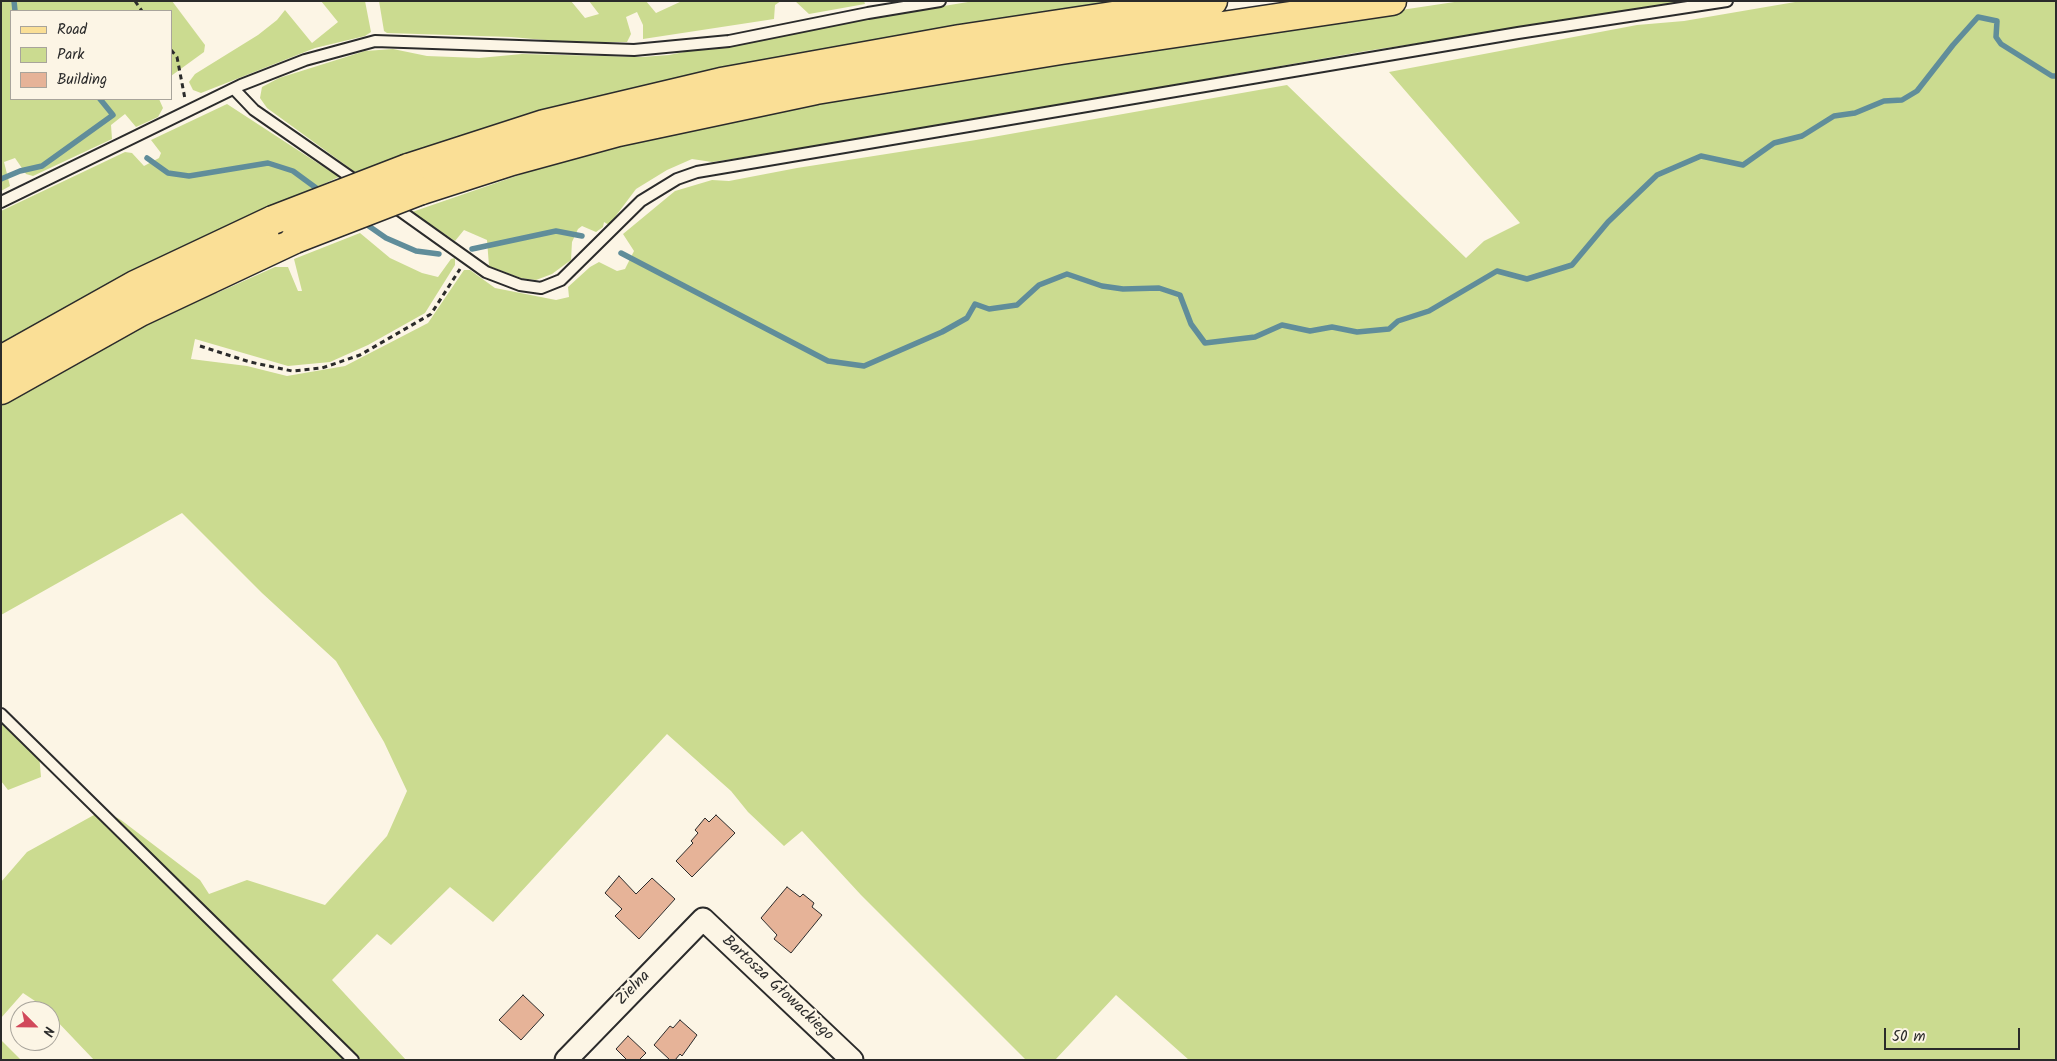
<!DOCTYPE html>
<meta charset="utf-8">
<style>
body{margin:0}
#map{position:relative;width:2057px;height:1061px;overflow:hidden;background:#fcf5e5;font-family:Kalam,sans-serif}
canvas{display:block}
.frame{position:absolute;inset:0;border:2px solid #2b2b2b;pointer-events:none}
.legend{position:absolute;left:10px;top:10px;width:162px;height:90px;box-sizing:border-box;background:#fcf5e5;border:1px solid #a8a49b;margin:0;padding:6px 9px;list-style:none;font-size:15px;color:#2b2b2b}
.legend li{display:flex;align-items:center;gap:10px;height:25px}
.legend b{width:25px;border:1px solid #a8a49b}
.north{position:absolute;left:10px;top:1001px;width:50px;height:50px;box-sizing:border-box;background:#fcf5e5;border:1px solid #a8a49b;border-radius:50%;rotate:113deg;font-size:14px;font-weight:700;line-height:20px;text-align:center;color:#2b2b2b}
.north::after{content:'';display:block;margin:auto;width:18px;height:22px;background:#d1495b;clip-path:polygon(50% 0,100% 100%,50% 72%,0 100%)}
.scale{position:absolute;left:1884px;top:1028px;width:136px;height:22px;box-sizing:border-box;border:2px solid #2b2b2b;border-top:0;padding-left:6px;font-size:15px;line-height:18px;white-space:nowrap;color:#2b2b2b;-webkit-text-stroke:4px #fcf5e5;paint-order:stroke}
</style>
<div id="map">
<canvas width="2057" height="1061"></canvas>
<div class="frame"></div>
<ul class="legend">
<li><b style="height:6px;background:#fadf96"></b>Road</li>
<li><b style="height:14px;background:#cbdb90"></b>Park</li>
<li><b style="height:14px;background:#e6b398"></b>Building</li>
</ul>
<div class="north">N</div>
<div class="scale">50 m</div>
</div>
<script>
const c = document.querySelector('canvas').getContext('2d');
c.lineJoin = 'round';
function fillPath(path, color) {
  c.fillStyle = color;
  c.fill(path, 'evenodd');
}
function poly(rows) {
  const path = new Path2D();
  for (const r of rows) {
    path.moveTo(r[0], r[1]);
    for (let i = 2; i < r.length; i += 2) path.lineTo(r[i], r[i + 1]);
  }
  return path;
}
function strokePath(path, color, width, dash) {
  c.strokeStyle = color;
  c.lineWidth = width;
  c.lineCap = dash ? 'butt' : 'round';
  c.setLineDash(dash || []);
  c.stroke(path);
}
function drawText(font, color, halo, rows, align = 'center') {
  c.font = font + ' Kalam,sans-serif';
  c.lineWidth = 4;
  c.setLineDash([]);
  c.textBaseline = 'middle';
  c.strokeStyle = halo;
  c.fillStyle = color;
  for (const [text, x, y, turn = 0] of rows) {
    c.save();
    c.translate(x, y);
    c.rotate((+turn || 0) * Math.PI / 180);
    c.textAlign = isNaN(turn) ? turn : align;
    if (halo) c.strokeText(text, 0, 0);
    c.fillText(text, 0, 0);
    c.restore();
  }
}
const green = poly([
 [1,1,172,1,205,45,204,52,171,76,171,11,11,11,11,99,159,99,163,108,158,117,136,127,125,114,111,125,112,139,33,176,26,174,15,158,4,162,10,186,1,191],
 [321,1,365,1,371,32,365,36,315,48,201,93,193,90,189,82,195,74,258,35,277,20,285,10,312,43,338,22],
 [379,1,571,1,585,18,599,14,589,1,646,1,656,13,682,1,781,1,775,5,774,19,643,39,643,25,637,12,626,17,631,34,627,42,568,42,511,37,387,33,384,31],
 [795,1,864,1,865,4,809,14],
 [974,1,1139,1,500,126,494,125,355,172,267,108,260,98,262,87,279,78,365,51,393,49,427,56,479,58,522,54,642,57,669,55,786,32],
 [1461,1,1700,1,1366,51,864,139,712,162,692,159,667,170,636,189,609,225,604,222,603,227,596,232,582,226,578,229,572,242,571,260,552,274,536,280,521,278,489,266,487,240,464,230,455,241,412,212,554,163,684,128,806,103,1095,56],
 [1801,1,2056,1,2056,1060,1189,1060,1116,995,1055,1060,1026,1060,861,895,802,831,784,846,748,812,731,791,667,734,493,922,450,887,391,945,377,934,332,980,406,1060,94,1060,54,1018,50,1011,23,993,1,1018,1,882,27,852,103,810,121,820,200,880,209,894,247,880,325,905,387,836,407,791,384,742,336,661,262,593,182,513,1,615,1,405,124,335,218,286,217,293,275,267,288,267,298,291,302,291,294,259,360,233,390,258,422,273,438,277,451,259,455,258,455,265,425,313,368,345,330,362,288,366,195,339,191,359,247,366,287,376,345,366,428,323,464,270,470,270,495,288,556,300,569,297,568,287,590,267,599,262,617,271,625,269,634,251,623,234,675,191,712,180,729,181,797,168,976,140,1287,85,1466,258,1484,241,1520,223,1389,72,1637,25,1684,21],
 [227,104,339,177,141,266,1,346,1,211,125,152,132,153,144,166,159,158,161,153,151,140],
 [1,714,39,754,41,777,8,790,1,781],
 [1,1040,21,1060,1,1060]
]);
const stream = poly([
 [14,1,15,11],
 [147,158,168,173,189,176,268,163,293,171,323,193],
 [1,179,20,171,42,166,113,115,100,99],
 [363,222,386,238,416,251,439,254],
 [472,249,556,231,582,236],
 [621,253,828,361,864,366,942,332,967,318,975,304,989,309,1017,305,1039,285,1067,274,1102,286,1123,289,1159,288,1180,295,1191,324,1205,343,1255,337,1282,325,1310,331,1332,327,1357,332,1389,329,1398,321,1429,311,1497,271,1527,279,1572,265,1608,222,1657,175,1701,156,1743,165,1774,143,1802,136,1834,116,1855,113,1884,101,1902,100,1917,91,1953,45,1978,17,1997,21,1996,37,2001,44,2052,76,2056,76]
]);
const building = poly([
 [716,815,735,833,692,877,676,861,693,843,691,841,698,833,695,830,705,818,709,822,716,815],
 [619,876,636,894,652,878,675,899,639,939,615,916,622,909,605,893,619,876],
 [787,887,800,897,803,894,814,903,812,907,822,915,791,953,774,939,777,935,761,918,787,887],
 [523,995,544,1015,521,1040,499,1020,523,995],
 [680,1020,697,1035,682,1056,680,1054,675,1060,670,1060,654,1045,670,1026,673,1028,680,1020],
 [628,1036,646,1053,639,1060,627,1060,616,1049,628,1036]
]);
const path = poly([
 [135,1,142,11],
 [171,50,177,57,185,99],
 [200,346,250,362,292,371,322,368,360,355,431,314,460,269]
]);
const lane = poly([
 [234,89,254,110,359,183],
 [1,202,241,85,305,60,375,41,634,50,729,41,868,13,940,1],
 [392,205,486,272,520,285,541,288,561,280,641,201,677,179,697,172,1518,33,1727,1],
 [1,714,353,1060]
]);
const street = poly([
 [566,1060,703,919,852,1060]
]);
const primary = poly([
 [408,168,544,124,721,82,960,39,1213,1],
 [419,191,512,161,618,132,816,90,1061,50,1392,1],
 [1,360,135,285,273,220],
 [1,390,140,312,295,239]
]);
const primaryBridge = poly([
 [273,220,408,168],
 [295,239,419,191]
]);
const streetNames = [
 ["Zielna",634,989,-46],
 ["Bartosza Głowackiego",777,989,43]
];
fillPath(green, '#cbdb90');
strokePath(stream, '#608d9a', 5.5);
fillPath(building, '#e6b398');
strokePath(building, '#2b2b2b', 1);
strokePath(lane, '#2b2b2b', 14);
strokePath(street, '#2b2b2b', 25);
strokePath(primary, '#2b2b2b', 31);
strokePath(path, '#2b2b2b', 3, [5, 4]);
strokePath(lane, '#fcf5e5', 10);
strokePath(street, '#fcf5e5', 21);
strokePath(primary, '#fadf96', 28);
strokePath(primaryBridge, '#2b2b2b', 31, []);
strokePath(primaryBridge, '#fadf96', 28);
drawText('16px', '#2b2b2b', '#fcf5e5', streetNames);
</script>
